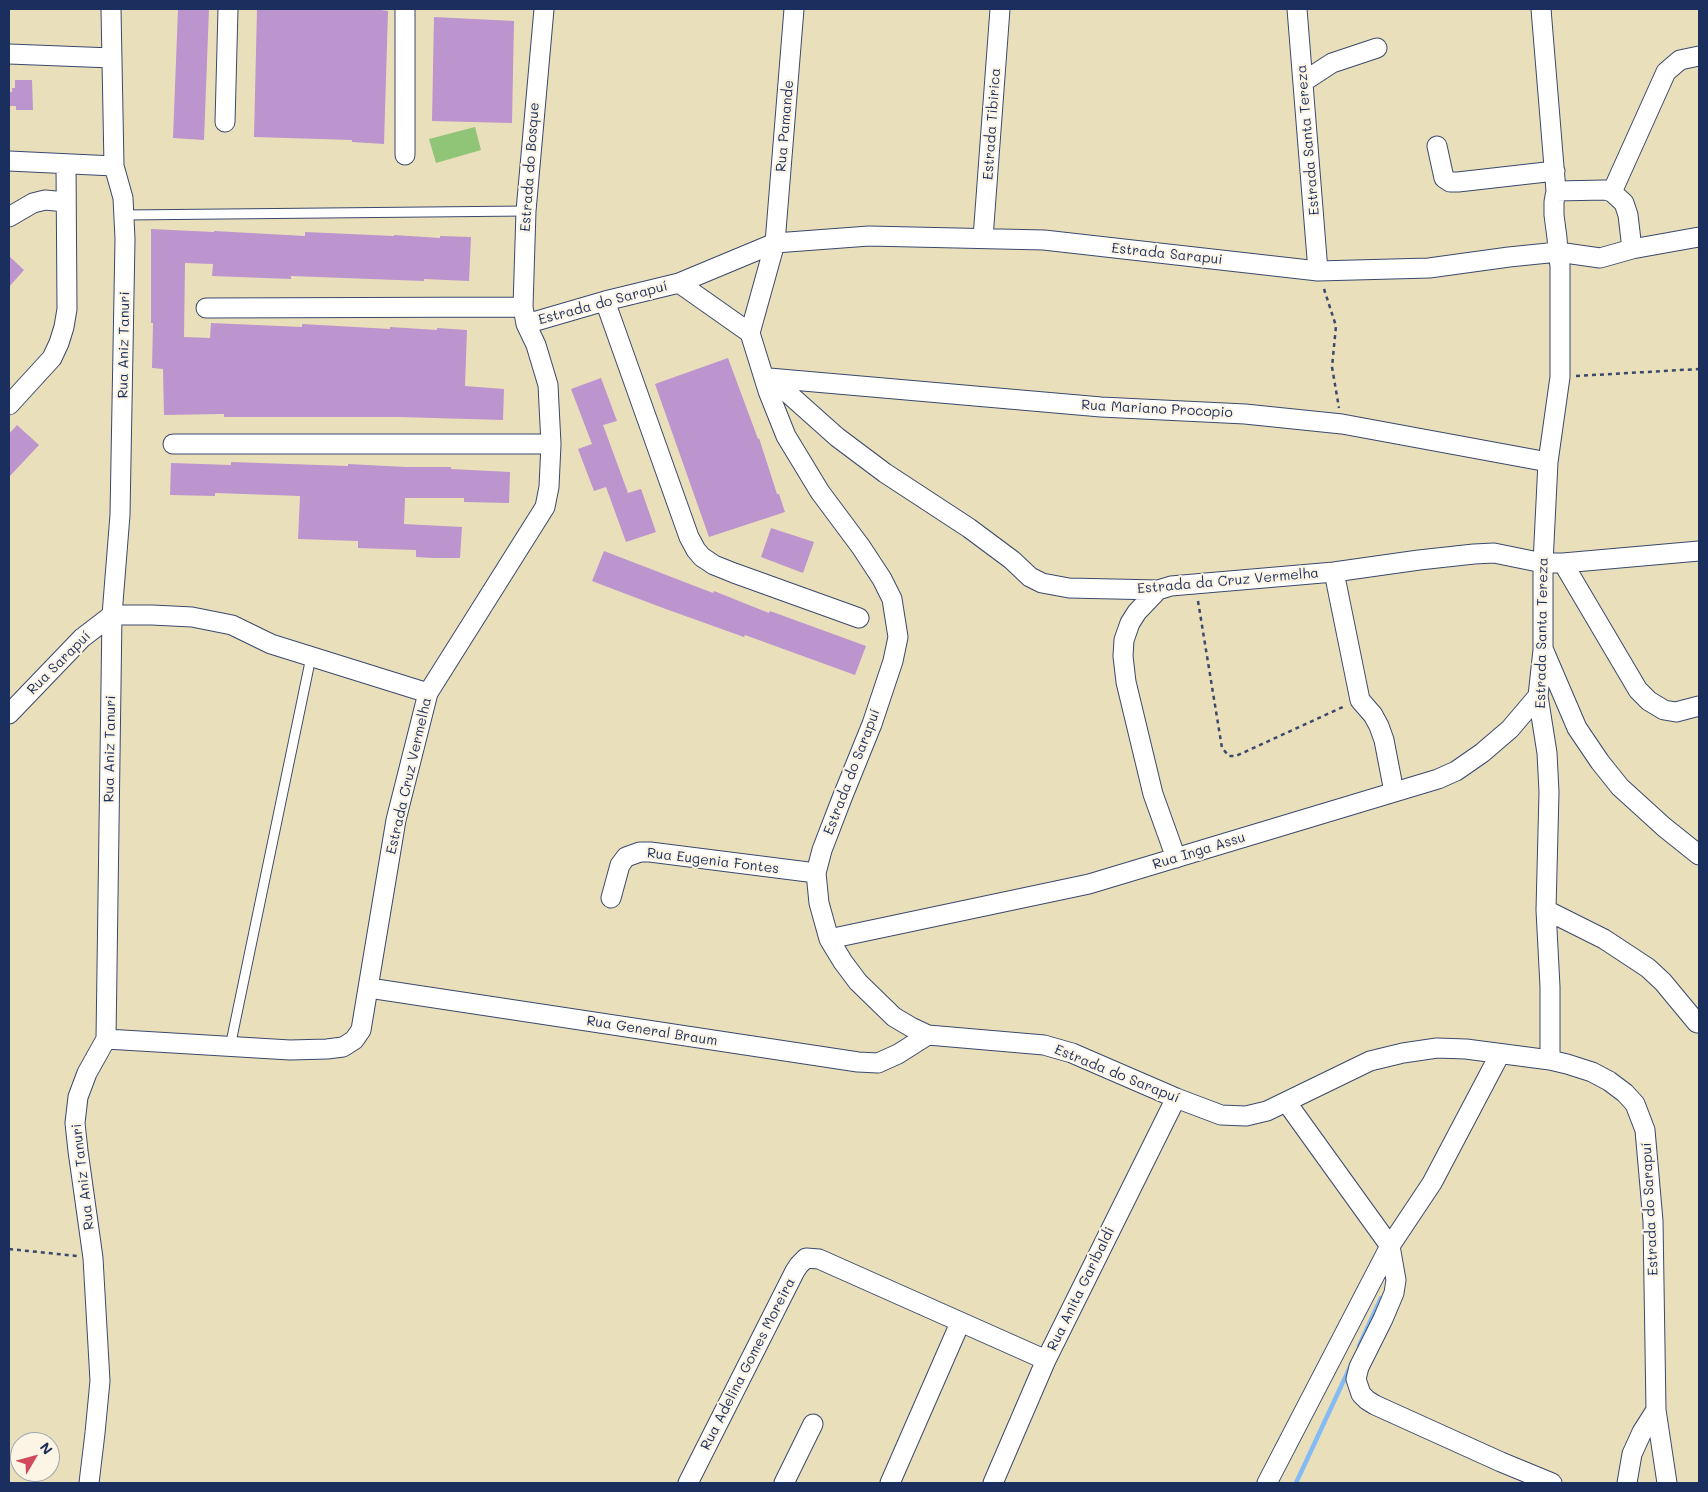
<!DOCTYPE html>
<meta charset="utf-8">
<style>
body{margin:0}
#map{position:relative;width:1708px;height:1492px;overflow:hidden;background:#eadfbb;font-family:Mali,sans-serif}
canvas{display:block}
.frame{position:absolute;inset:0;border:10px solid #1b2f5e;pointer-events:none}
.north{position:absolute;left:10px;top:1432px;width:50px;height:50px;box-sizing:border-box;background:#fcf5e5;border:1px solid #a2a6af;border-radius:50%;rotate:53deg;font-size:14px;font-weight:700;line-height:20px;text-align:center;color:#1b2f5e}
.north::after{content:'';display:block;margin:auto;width:18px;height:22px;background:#d1495b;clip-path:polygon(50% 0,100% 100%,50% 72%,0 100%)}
</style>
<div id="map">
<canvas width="1708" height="1492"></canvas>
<div class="frame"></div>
<div class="north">N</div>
</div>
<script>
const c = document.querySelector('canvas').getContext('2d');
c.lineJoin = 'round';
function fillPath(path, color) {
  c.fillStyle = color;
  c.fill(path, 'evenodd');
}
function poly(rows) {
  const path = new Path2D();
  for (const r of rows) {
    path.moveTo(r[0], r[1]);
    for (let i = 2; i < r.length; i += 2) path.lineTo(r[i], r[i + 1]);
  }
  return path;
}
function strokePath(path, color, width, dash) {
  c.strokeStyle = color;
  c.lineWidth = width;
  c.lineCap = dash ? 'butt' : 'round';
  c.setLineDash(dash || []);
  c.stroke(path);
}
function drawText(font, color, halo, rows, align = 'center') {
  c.font = font + ' Mali,sans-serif';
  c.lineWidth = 4.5;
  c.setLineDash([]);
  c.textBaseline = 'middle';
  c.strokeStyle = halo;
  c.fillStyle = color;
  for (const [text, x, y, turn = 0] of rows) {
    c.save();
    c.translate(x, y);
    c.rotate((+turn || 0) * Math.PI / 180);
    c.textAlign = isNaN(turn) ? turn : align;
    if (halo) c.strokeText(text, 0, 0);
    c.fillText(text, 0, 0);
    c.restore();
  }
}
const green = poly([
 [475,127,481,150,436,163,429,139]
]);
const stream = poly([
 [1359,1346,1381,1298],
 [1296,1483,1351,1365]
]);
const building = poly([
 [178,9,209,9,204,140,173,138],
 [257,9,381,9,381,10,388,11,384,144,352,142,352,140,254,137],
 [434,17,514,21,512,123,432,121],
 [15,80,32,80,33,110,16,110,16,106,9,106,9,92,12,92,12,88,15,88],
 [151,229,214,232,214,231,305,236,305,232,394,236,394,235,440,238,440,236,471,237,469,281,424,279,424,281,291,276,291,279,212,276,213,264,185,263,184,337,210,338,211,323,302,327,302,324,390,329,390,327,437,330,437,328,467,330,465,386,504,389,503,420,399,417,224,417,224,414,164,415,163,369,152,368,153,323,151,323],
 [9,256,24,270,9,287],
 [728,358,758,439,759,438,777,494,779,494,785,512,709,537,655,384],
 [601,378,617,421,603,425,628,493,641,489,656,532,626,542,606,487,594,491,578,449,592,444,571,389],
 [17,425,39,445,9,477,9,434],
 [231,462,348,466,348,464,406,467,451,467,451,469,510,472,509,503,464,502,464,498,405,498,404,524,462,527,460,558,433,558,416,557,416,550,358,548,358,541,298,539,300,496,215,493,215,496,170,495,171,463,231,465],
 [771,528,814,542,803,573,761,557],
 [604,551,713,593,714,591,769,613,770,611,866,646,855,675,745,635,744,637,663,608,592,581]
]);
const path = poly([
 [1324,289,1336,326,1332,367,1339,408],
 [1576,376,1699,369],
 [1198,601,1222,748,1229,756,1236,756,1345,706],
 [9,1249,77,1256]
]);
const lane = poly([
 [125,215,526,211],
 [230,1047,311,657]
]);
const street = poly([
 [405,9,405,155],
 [794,9,775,243,750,333,768,391,786,436,820,492,861,547,882,579,892,599,898,637,893,661,872,724,842,798,822,850,816,873,819,903,829,939,843,962,858,982,894,1017,911,1027,928,1035,1044,1045,1072,1053,1176,1098,1221,1115,1246,1116,1267,1111,1370,1061,1403,1053,1437,1048,1466,1049,1550,1060,1567,1064,1592,1072,1609,1081,1625,1093,1635,1104,1645,1130,1653,1221,1656,1410,1667,1483],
 [1297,9,1318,271],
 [1541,9,1556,191],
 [9,54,112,58],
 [1303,82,1332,63,1377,48],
 [225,122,228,9],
 [1437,146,1444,178,1450,182,1458,182,1555,171],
 [9,161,114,166],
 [1612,192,1666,72,1680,60,1699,56],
 [9,217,33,203,45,200,66,202],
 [983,238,1000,9],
 [1632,249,1699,237],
 [679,283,750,333],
 [605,301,689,537,696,550,702,557,714,565,734,573,859,618],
 [206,308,523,307],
 [526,324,605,301,679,283,775,243,869,236,1044,240,1318,271,1429,268,1509,257,1558,252,1600,258,1632,249,1628,215,1624,203,1612,192,1605,190,1556,191,1554,202,1554,215,1557,238,1558,252,1560,266,1560,377,1548,462,1543,563,1543,650,1538,696,1547,753,1549,792,1546,910,1550,987,1550,1060],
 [769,378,1101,407,1245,414,1342,424,1548,462],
 [772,379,837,437,885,473,969,528,1012,560,1030,577,1042,583,1069,588,1158,590,1171,586,1334,572,1419,560,1474,554,1494,553,1543,563,1563,563,1699,551],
 [9,405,52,358,59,343,64,327,67,309,66,164],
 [173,444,551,444],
 [1563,563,1638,690,1649,701,1664,710,1676,712,1699,706],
 [1334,572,1360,700,1373,715,1379,726,1384,740,1394,792],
 [1158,590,1137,612,1130,623,1124,640,1123,656,1126,682,1153,794,1176,858],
 [1544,651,1577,728,1600,762,1620,787,1664,827,1699,855],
 [9,714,82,638,112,615,152,615,192,617,232,625,271,644,428,693],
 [611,898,620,865,626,857,640,852,650,852,816,873],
 [1546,910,1604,939,1648,968,1663,982,1697,1023],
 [829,939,1089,884,1438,779,1456,771,1482,753,1510,729,1538,696],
 [369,988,858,1062,878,1063,898,1054,928,1035],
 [106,1039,290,1050,327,1049,343,1047,354,1040,361,1030,396,820,428,693,545,507,549,487,551,444,548,385,536,345,526,324,523,307,526,211,544,9],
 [1287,1103,1390,1246,1396,1280,1394,1293,1383,1319,1359,1367,1356,1379,1361,1394,1367,1400,1375,1405,1501,1462,1552,1483],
 [89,1483,95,1433,100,1381,93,1258,78,1151,75,1123,78,1097,87,1073,106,1039,112,615,120,515,125,239,123,198,114,166,111,9],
 [688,1483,795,1271,799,1265,806,1258,819,1259,1046,1360],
 [784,1483,813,1424],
 [890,1483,960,1323],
 [993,1483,1046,1360,1176,1098],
 [1267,1483,1390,1246,1432,1183,1500,1054],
 [1627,1483,1632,1454,1642,1432,1656,1410]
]);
const streetNames = [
 ["Estrada Tibirica",992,124,-86],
 ["Rua Pamande",785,126,-85],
 ["Estrada Santa Tereza",1308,140,-95],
 ["Estrada do Bosque",530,167,-86],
 ["Estrada Sarapui",1167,254,6],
 ["Estrada do Sarapuí",603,303,-15],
 ["Rua Aniz Tanuri",124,345,-89],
 ["Rua Mariano Procopio",1157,409,3],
 ["Estrada da Cruz Vermelha",1228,581,-5],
 ["Estrada Santa Tereza",1542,633,-89],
 ["Rua Sarapuí",59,663,-45],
 ["Rua Aniz Tanuri",110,749,-89],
 ["Estrada do Sarapuí",852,772,-69],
 ["Estrada Cruz Vermelha",409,776,-77],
 ["Rua Inga Assu",1199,851,-17],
 ["Rua Eugenia Fontes",713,861,7],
 ["Rua General Braum",652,1031,9],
 ["Estrada do Sarapuí",1117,1074,22],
 ["Rua Aniz Tanuri",83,1177,-97],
 ["Estrada do Sarapuí",1650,1209,-93],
 ["Rua Anita Garibaldi",1081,1289,-64],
 ["Rua Adelina Gomes Moreira",748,1364,-63]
];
fillPath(green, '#90c476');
strokePath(stream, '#85bbf4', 4.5);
fillPath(building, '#bc94ce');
strokePath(lane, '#3a496c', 11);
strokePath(street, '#3a496c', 21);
strokePath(path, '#3a496c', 2.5, [4, 4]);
strokePath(lane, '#fff', 9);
strokePath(street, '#fff', 19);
drawText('14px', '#1b2f5e', '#fcf5e5', streetNames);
</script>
